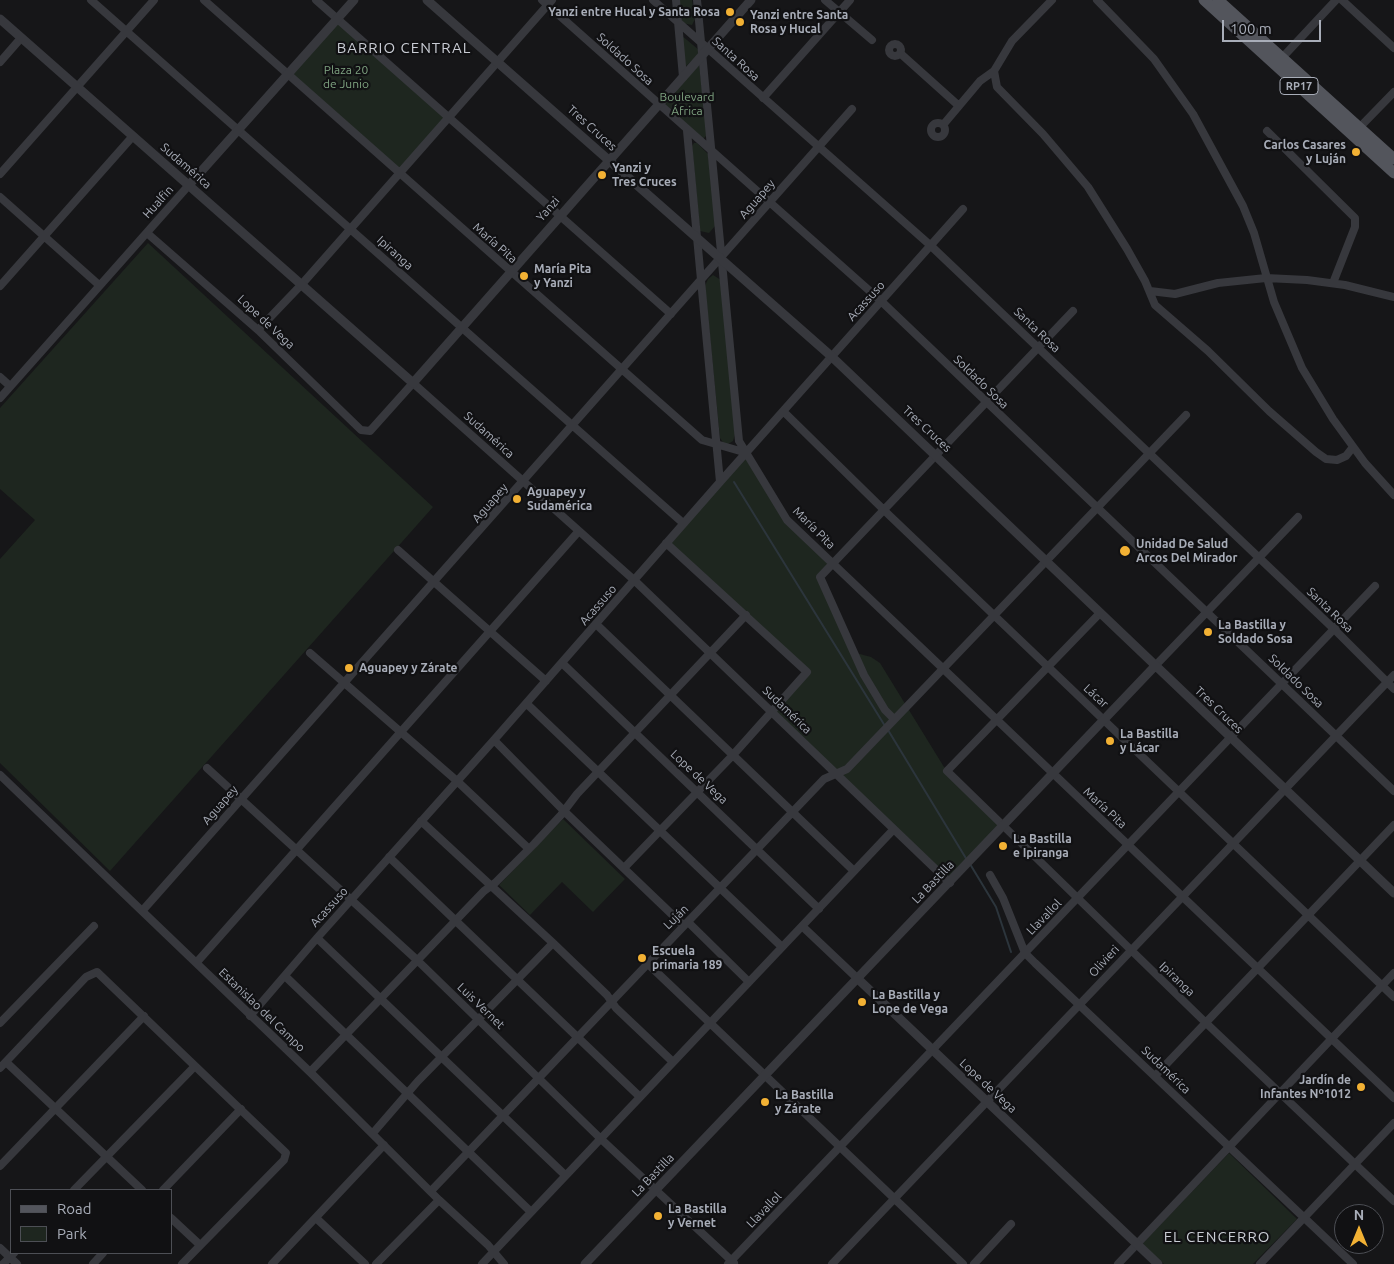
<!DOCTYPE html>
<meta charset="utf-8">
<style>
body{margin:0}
#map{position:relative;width:1394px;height:1264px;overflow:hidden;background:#161618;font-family:Ubuntu,sans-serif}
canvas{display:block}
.legend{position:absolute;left:10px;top:1189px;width:162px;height:65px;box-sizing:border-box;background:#111113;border:1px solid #4d4f55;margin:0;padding:6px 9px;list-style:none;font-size:15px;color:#a8adb8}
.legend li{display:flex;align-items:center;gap:10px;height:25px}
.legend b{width:25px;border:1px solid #4d4f55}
.north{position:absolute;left:1334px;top:1204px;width:50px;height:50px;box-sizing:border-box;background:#111113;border:1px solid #4d4f55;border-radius:50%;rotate:0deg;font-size:14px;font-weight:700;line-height:20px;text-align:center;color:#a8adb8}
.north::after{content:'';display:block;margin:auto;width:18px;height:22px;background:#f2b134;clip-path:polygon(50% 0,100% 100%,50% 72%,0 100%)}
.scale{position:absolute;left:1222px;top:20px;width:99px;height:22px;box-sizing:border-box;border:2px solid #a8adb8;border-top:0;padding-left:6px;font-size:15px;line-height:18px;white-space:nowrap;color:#a8adb8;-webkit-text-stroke:4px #111113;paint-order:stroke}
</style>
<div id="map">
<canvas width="1394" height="1264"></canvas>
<ul class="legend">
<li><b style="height:6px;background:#53555c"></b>Road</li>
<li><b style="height:14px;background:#1e261f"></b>Park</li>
</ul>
<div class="north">N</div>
<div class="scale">100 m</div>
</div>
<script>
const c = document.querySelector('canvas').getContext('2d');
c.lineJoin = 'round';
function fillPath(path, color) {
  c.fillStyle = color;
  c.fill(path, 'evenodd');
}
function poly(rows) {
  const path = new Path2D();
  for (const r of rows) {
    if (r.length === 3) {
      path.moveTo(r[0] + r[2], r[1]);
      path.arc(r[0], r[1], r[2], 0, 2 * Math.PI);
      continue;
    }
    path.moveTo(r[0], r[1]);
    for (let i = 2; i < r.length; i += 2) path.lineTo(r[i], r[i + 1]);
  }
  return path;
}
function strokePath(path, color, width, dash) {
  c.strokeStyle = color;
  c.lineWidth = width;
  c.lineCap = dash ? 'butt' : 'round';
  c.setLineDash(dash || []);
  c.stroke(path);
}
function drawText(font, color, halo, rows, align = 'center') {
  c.font = font + ' Ubuntu,sans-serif';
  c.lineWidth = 4.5;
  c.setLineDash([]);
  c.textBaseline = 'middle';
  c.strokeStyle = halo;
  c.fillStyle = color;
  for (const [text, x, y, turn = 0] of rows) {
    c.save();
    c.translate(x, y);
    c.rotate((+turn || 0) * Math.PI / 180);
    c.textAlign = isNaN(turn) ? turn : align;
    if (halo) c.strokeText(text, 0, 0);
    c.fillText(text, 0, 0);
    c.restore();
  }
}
const green = poly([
 [678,0,692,0,695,19,692,25,682,23],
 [338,19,449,118,400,173,288,75],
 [681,35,699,50,700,53,685,67],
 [699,65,708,134,703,139,664,104],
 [694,143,697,143,708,154,716,225,709,233,700,231,692,146],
 [148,243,433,507,110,871,0,763,0,559,35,520,0,489,0,408],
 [713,275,721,280,735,434,733,441,728,444,724,444,720,438,705,286,708,279],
 [747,453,787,520,834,564,820,577,856,653,871,657,880,663,944,767,1003,827,950,883,771,712,806,675,666,543],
 [563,819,625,879,593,912,562,882,530,915,499,885],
 [1229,1153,1297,1219,1253,1264,1164,1264,1142,1244]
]);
const stream = poly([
 [734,482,885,726],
 [888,730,967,860],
 [970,864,996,907,1011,952]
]);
const minor = poly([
 [91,0,683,523],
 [204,0,702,440,747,453],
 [316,0,671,314],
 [542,0,881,301,1394,791],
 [653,0,930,245,1334,629,1394,689],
 [676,0,683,77],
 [697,0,739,441,787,520,1394,1098],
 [825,0,872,40],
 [1052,0,1012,41,994,71,997,87,1043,134,1088,187,1127,249,1145,281,1155,305,1208,351,1269,411,1316,452,1326,459,1337,460,1346,456,1353,447],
 [1097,0,1154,59,1193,114,1243,206,1254,233,1274,302,1302,368,1333,419,1365,463,1394,495],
 [1342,0,1394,48],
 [895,50,6],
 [901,54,959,106],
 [1280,60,1336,0],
 [0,62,21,38],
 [763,98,850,0],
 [938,130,7],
 [943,125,980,81,994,71],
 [1359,128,1394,92],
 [687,131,720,482],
 [1267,131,1355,218,1355,227,1333,283],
 [0,174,154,0],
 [0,197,99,285],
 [147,233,258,330,361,430,370,431,413,383,634,580,950,883],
 [0,286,133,136],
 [1150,291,1175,294,1218,283,1266,278,1307,280,1345,285,1394,297],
 [258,330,302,284,552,0],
 [0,377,10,386],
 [0,398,189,185],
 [783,411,889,515,1394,997],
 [398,550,546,681],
 [1100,613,947,771,1205,1022,1394,1201],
 [596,624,854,871],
 [310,653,457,781,529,849],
 [562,663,819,909],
 [1155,666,1298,517],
 [527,704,782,947],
 [894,719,885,710,864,675,820,577,1073,311],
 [494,740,564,811,683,925],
 [207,768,417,960,601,1139,734,1263],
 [0,775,310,1072,439,1200,488,1245,504,1264],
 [421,821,553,943,607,995,616,1008,673,1062],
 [389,857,639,1096],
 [624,868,733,755,807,672,666,543],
 [990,875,1003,898,1025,953,1035,963,1353,1264],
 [143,910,852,109],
 [688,922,749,982],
 [802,926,858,979],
 [317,938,565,1175],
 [197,962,578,532],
 [647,963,963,1264],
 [285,976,530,1211],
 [250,1016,317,938,494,740,720,482,963,209],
 [0,1023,94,926],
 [6,1062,142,1190],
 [0,1068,86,977,97,972,195,1066],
 [310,1072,484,891,495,883,534,844,561,815,577,794,746,615],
 [1155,1076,1394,825],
 [373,1133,418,1081,553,943],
 [0,1166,144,1016],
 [74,1190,195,1066,286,1153,284,1160,182,1264],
 [163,1190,241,1109],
 [431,1191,824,779,847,769,1186,415],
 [171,1218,200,1245],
 [316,1218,365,1264],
 [0,1248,17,1264],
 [3,1264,14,1253],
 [93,1264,103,1253],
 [272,1264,384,1145],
 [376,1264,439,1200],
 [482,1264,893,830],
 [728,1264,1375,586],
 [832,1264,1394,675],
 [974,1264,1011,1224],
 [1118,1264,1394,973],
 [1260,1264,1394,1123]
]);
const tertiary = poly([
 [427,0,831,356,1394,893],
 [0,19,413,383,751,0],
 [189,185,354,0],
 [858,979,1158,1264],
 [585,1264,1155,666]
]);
const primary = poly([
 [1204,0,1394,173],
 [1218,0,1394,159]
]);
const markers = [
 [730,12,5,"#f2b134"],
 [740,22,5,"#f2b134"],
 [1356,152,5,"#f2b134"],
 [602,175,5,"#f2b134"],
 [524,276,5,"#f2b134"],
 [517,499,5,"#f2b134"],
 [1125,551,6,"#f2b134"],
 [1208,632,5,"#f2b134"],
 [349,668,5,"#f2b134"],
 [1110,741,5,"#f2b134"],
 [1003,846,5,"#f2b134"],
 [642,958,5,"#f2b134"],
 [862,1002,5,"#f2b134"],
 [1361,1087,5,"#f2b134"],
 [765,1102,5,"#f2b134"],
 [658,1216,5,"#f2b134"]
];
const shields = [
 [1299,86,38]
];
const shieldNames = [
 ["RP17",1299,86]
];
const poiNames = [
 ["Yanzi entre Hucal y Santa Rosa",720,12,"right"],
 ["Yanzi entre Santa",750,15],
 ["Rosa y Hucal",750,29],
 ["Carlos Casares",1346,145,"right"],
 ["y Luján",1346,159,"right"],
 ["Yanzi y",612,168],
 ["Tres Cruces",612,182],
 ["María Pita",534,269],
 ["y Yanzi",534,283],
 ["Aguapey y",527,492],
 ["Sudamérica",527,506],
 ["Unidad De Salud",1136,544],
 ["Arcos Del Mirador",1136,558],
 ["La Bastilla y",1218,625],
 ["Soldado Sosa",1218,639],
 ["Aguapey y Zárate",359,668],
 ["La Bastilla",1120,734],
 ["y Lácar",1120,748],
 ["La Bastilla",1013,839],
 ["e Ipiranga",1013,853],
 ["Escuela",652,951],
 ["primaria 189",652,965],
 ["La Bastilla y",872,995],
 ["Lope de Vega",872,1009],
 ["Jardín de",1351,1080,"right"],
 ["Infantes Nº1012",1351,1094,"right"],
 ["La Bastilla",775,1095],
 ["y Zárate",775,1109],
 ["La Bastilla",668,1209],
 ["y Vernet",668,1223]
];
const streetNames = [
 ["Soldado Sosa",625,59,42],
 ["Santa Rosa",736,59,42],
 ["Tres Cruces",592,128,42],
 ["Sudamérica",186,166,41],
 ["Aguapey",757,199,-49],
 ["Hualfin",158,202,-48],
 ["Yanzi",548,209,-49],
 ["María Pita",495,243,41],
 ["Ipiranga",395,253,42],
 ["Acassuso",866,301,-48],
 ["Lope de Vega",266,322,43],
 ["Santa Rosa",1037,330,44],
 ["Soldado Sosa",981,382,44],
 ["Tres Cruces",927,429,43],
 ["Sudamérica",489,435,42],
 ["Aguapey",490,503,-49],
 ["María Pita",814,528,45],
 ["Acassuso",598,605,-49],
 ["Santa Rosa",1330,610,44],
 ["Soldado Sosa",1296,681,44],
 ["Lácar",1096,696,43],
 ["Sudamérica",787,710,44],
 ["Tres Cruces",1219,710,44],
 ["Lope de Vega",699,777,43],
 ["Aguapey",220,805,-49],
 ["María Pita",1105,808,43],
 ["La Bastilla",933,882,-46],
 ["Acassuso",329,907,-48],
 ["Luján",676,917,-44],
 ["Llavallol",1044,917,-46],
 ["Olivieri",1104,961,-47],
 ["Ipiranga",1177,979,44],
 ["Luis Vernet",481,1006,44],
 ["Estanislao del Campo",262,1010,44],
 ["Sudamérica",1166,1070,44],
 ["Lope de Vega",988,1086,43],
 ["La Bastilla",653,1175,-46],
 ["Llavallol",764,1210,-46]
];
const parkNames = [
 ["Plaza 20",346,70],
 ["de Junio",346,84],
 ["Boulevard",687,97],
 ["África",687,111]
];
const quarterNames = [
 ["BARRIO CENTRAL",404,48],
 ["EL CENCERRO",1217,1237]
];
fillPath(green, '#1e261f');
strokePath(stream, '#2c353c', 2);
strokePath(minor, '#37383d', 8);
strokePath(tertiary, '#37383d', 9);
strokePath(primary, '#53555c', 11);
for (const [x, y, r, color] of markers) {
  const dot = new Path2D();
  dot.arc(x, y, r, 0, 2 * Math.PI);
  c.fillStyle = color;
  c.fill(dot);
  strokePath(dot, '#111113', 2);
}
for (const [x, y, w] of shields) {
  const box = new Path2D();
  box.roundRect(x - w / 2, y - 8.5, w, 17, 4);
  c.fillStyle = '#111113';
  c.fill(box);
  strokePath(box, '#a8adb8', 1);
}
drawText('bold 11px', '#a8adb8', null, shieldNames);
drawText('bold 12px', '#a8adb8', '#111113', poiNames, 'left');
drawText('12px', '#a8adb8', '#111113', streetNames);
drawText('12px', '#7fa381', '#111113', parkNames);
c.letterSpacing = '1px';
drawText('15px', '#c9ccd4', '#111113', quarterNames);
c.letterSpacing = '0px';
</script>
